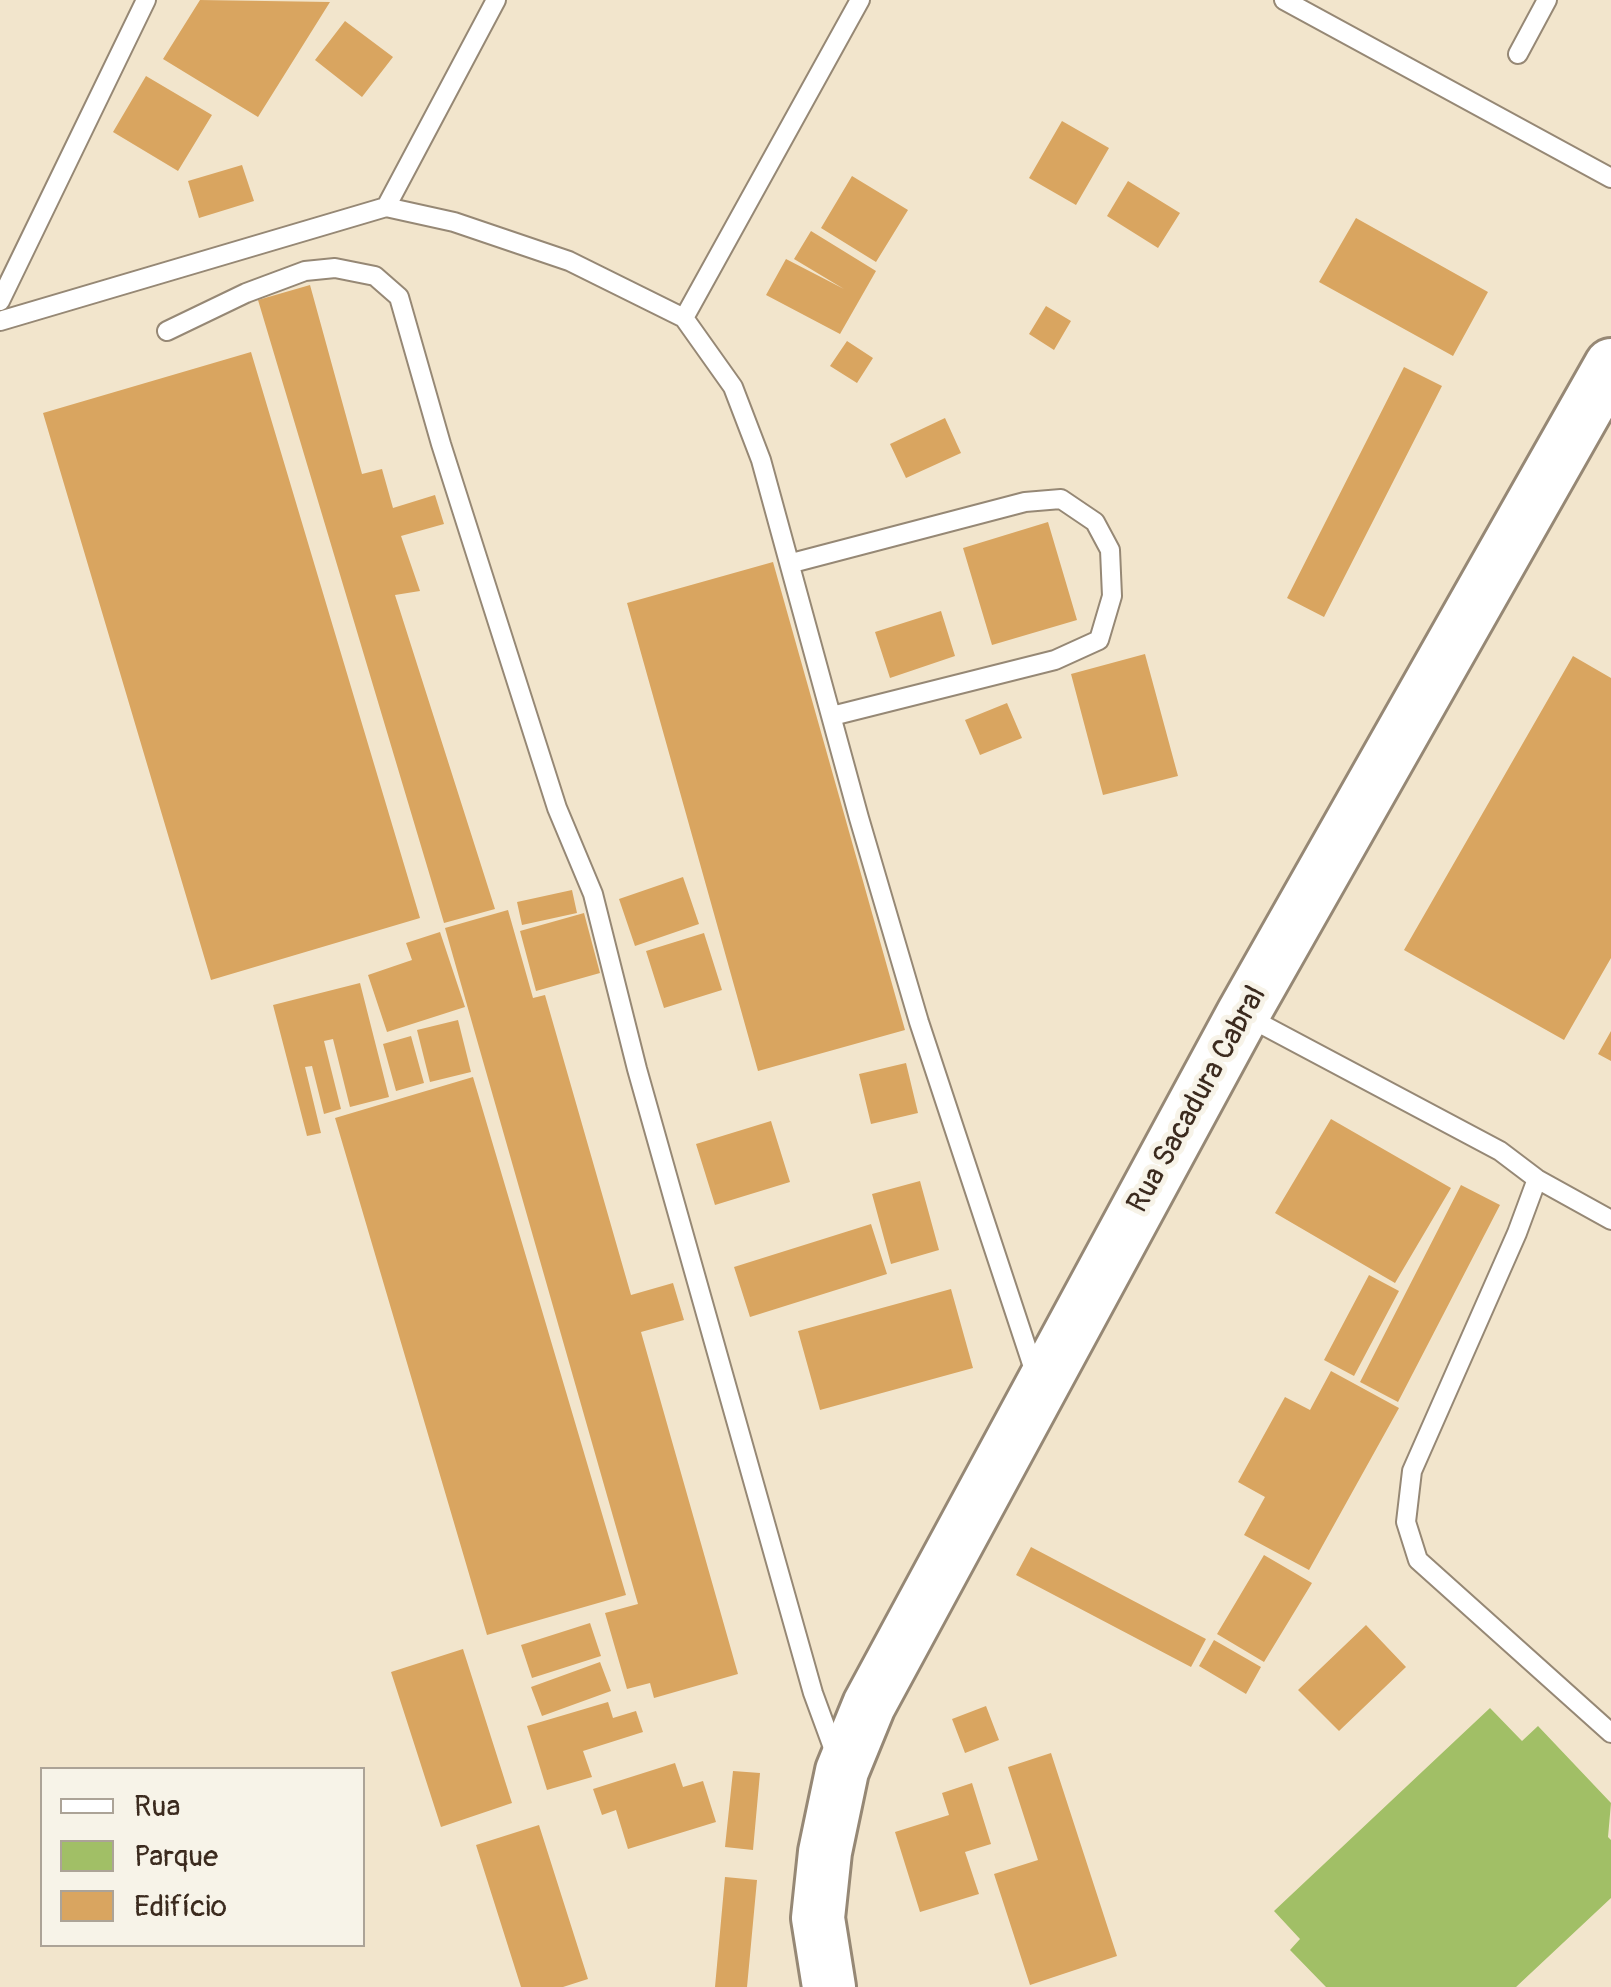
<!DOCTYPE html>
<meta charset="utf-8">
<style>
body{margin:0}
#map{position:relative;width:1611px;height:1987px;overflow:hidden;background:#f2e5cc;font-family:Pangolin,sans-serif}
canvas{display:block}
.legend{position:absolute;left:40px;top:1767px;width:325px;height:180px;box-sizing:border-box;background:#f7f3e8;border:2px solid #aca397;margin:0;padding:12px 18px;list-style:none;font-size:30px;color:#3b2a1e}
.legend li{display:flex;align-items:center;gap:20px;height:50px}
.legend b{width:50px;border:2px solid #aca397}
</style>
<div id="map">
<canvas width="1611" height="1987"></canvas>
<ul class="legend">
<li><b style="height:12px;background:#fff"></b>Rua</li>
<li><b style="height:28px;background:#a1bf66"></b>Parque</li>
<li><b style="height:28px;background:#d9a560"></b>Edifício</li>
</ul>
</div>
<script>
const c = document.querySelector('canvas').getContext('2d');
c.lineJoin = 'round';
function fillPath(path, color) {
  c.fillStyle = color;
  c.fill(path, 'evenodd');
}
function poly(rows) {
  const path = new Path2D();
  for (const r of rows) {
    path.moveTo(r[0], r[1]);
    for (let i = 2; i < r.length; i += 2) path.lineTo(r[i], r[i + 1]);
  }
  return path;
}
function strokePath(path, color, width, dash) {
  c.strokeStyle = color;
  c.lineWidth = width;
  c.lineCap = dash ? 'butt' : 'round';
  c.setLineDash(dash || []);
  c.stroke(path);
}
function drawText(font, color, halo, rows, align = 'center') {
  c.font = font + ' Pangolin,sans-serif';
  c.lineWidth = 10;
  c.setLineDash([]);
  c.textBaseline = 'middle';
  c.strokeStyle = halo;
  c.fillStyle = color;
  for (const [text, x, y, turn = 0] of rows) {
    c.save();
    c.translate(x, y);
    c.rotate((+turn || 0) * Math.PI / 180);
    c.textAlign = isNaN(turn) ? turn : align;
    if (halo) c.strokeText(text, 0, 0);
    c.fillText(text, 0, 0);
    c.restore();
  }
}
const green = poly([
 [1490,1708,1522,1741,1538,1726,1611,1803,1608,1837,1611,1840,1611,1898,1516,1987,1326,1987,1290,1950,1300,1939,1274,1911]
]);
const building = poly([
 [200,0,330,2,258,117,163,59],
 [345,21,393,57,362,97,315,60],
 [146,76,212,115,178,171,113,132],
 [1062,121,1109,148,1076,205,1029,178],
 [242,165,254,201,199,218,188,181],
 [852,176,908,210,876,262,821,228],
 [1128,181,1180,213,1158,248,1107,216],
 [1356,218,1488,292,1453,356,1319,282],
 [811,231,876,271,840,334,766,295,786,259,844,289,794,259],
 [310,285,362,474,382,469,393,508,435,495,444,524,401,536,420,591,395,595,495,909,444,923,258,300],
 [1046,306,1071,321,1054,350,1029,334],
 [847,341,873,358,857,383,830,366],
 [251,352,420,918,211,980,43,413],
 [1404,367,1442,386,1324,617,1287,598],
 [945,418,961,453,906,478,890,444],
 [1048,522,1077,620,992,645,963,548],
 [773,562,905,1030,758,1071,627,603],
 [941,611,955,656,890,678,875,632],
 [1145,654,1178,776,1103,795,1071,674],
 [1573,656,1611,678,1611,958,1564,1040,1404,950],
 [1007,703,1022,738,980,755,965,720],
 [683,877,699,924,635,946,619,899],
 [572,890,577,913,522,925,517,902],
 [508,910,533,998,545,995,631,1295,673,1283,684,1320,641,1332,738,1674,654,1698,650,1683,627,1689,605,1613,638,1604,445,928],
 [584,913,600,973,536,991,520,931],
 [440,932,465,1007,387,1032,368,975,412,960,406,943],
 [704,933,722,990,664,1008,646,951],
 [360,983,389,1097,350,1107,333,1039,324,1041,341,1109,324,1114,312,1066,305,1067,321,1133,307,1136,273,1005],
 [458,1020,471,1072,430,1082,417,1030],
 [1611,1031,1611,1061,1598,1054],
 [411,1036,424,1083,396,1091,383,1044],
 [906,1063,918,1113,871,1124,859,1074],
 [473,1077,626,1595,487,1635,335,1118],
 [1331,1119,1451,1188,1395,1283,1275,1213],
 [771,1121,790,1182,715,1205,696,1144],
 [920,1181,939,1250,891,1264,872,1194],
 [1461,1185,1500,1205,1398,1402,1360,1382],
 [871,1224,887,1274,750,1317,734,1267],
 [1369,1275,1399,1291,1354,1376,1324,1360],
 [951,1289,973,1368,820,1410,798,1331],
 [1331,1371,1399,1408,1309,1570,1244,1535,1265,1497,1238,1482,1285,1397,1310,1410],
 [1031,1547,1206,1639,1191,1667,1016,1575],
 [1264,1555,1312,1583,1264,1662,1217,1634],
 [590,1623,601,1656,532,1678,521,1645],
 [1366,1625,1406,1667,1339,1731,1298,1690],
 [1214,1640,1261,1667,1246,1694,1199,1666],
 [463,1649,512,1803,441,1827,391,1672],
 [600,1662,611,1691,542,1716,531,1687],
 [608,1702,613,1718,636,1711,643,1732,583,1751,592,1777,547,1790,527,1726],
 [986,1706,999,1740,965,1753,952,1719],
 [1051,1753,1117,1956,1030,1985,994,1874,1038,1860,1008,1767],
 [675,1763,683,1787,703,1781,716,1822,628,1849,616,1810,602,1815,593,1789],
 [733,1771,760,1773,753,1850,725,1847],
 [972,1783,991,1844,965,1852,979,1894,920,1912,895,1832,949,1815,942,1793],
 [539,1825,588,1979,563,1987,521,1987,476,1845],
 [725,1877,757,1880,747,1987,715,1987]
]);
const lane = poly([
 [1284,0,1611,178],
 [1518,54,1547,0],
 [386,207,496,0],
 [0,301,146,0],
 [684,318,860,0],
 [0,321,386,207,454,222,569,261,684,318,733,387,761,460,859,818,919,1022,1036,1376],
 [167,331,246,293,305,271,335,268,375,276,399,297,441,444,557,808,593,894,637,1069,813,1693,835,1753],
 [792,563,1025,502,1061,499,1095,522,1110,550,1112,596,1099,640,1055,660,832,716],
 [1248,1017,1500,1151,1537,1179,1611,1220],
 [1537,1179,1517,1233,1412,1471,1406,1522,1418,1560,1611,1733]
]);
const secondary = poly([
 [829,1987,818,1918,825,1852,842,1771,869,1705,1243,1014,1611,365]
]);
const streetNames = [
 ["Rua Sacadura Cabral",1198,1100,-61]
];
fillPath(green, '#a1bf66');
fillPath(building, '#d9a560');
strokePath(lane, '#968875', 22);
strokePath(secondary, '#968875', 58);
strokePath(lane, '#fff', 18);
strokePath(secondary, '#fff', 52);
drawText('30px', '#3b2a1e', '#f7f3e8', streetNames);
</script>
